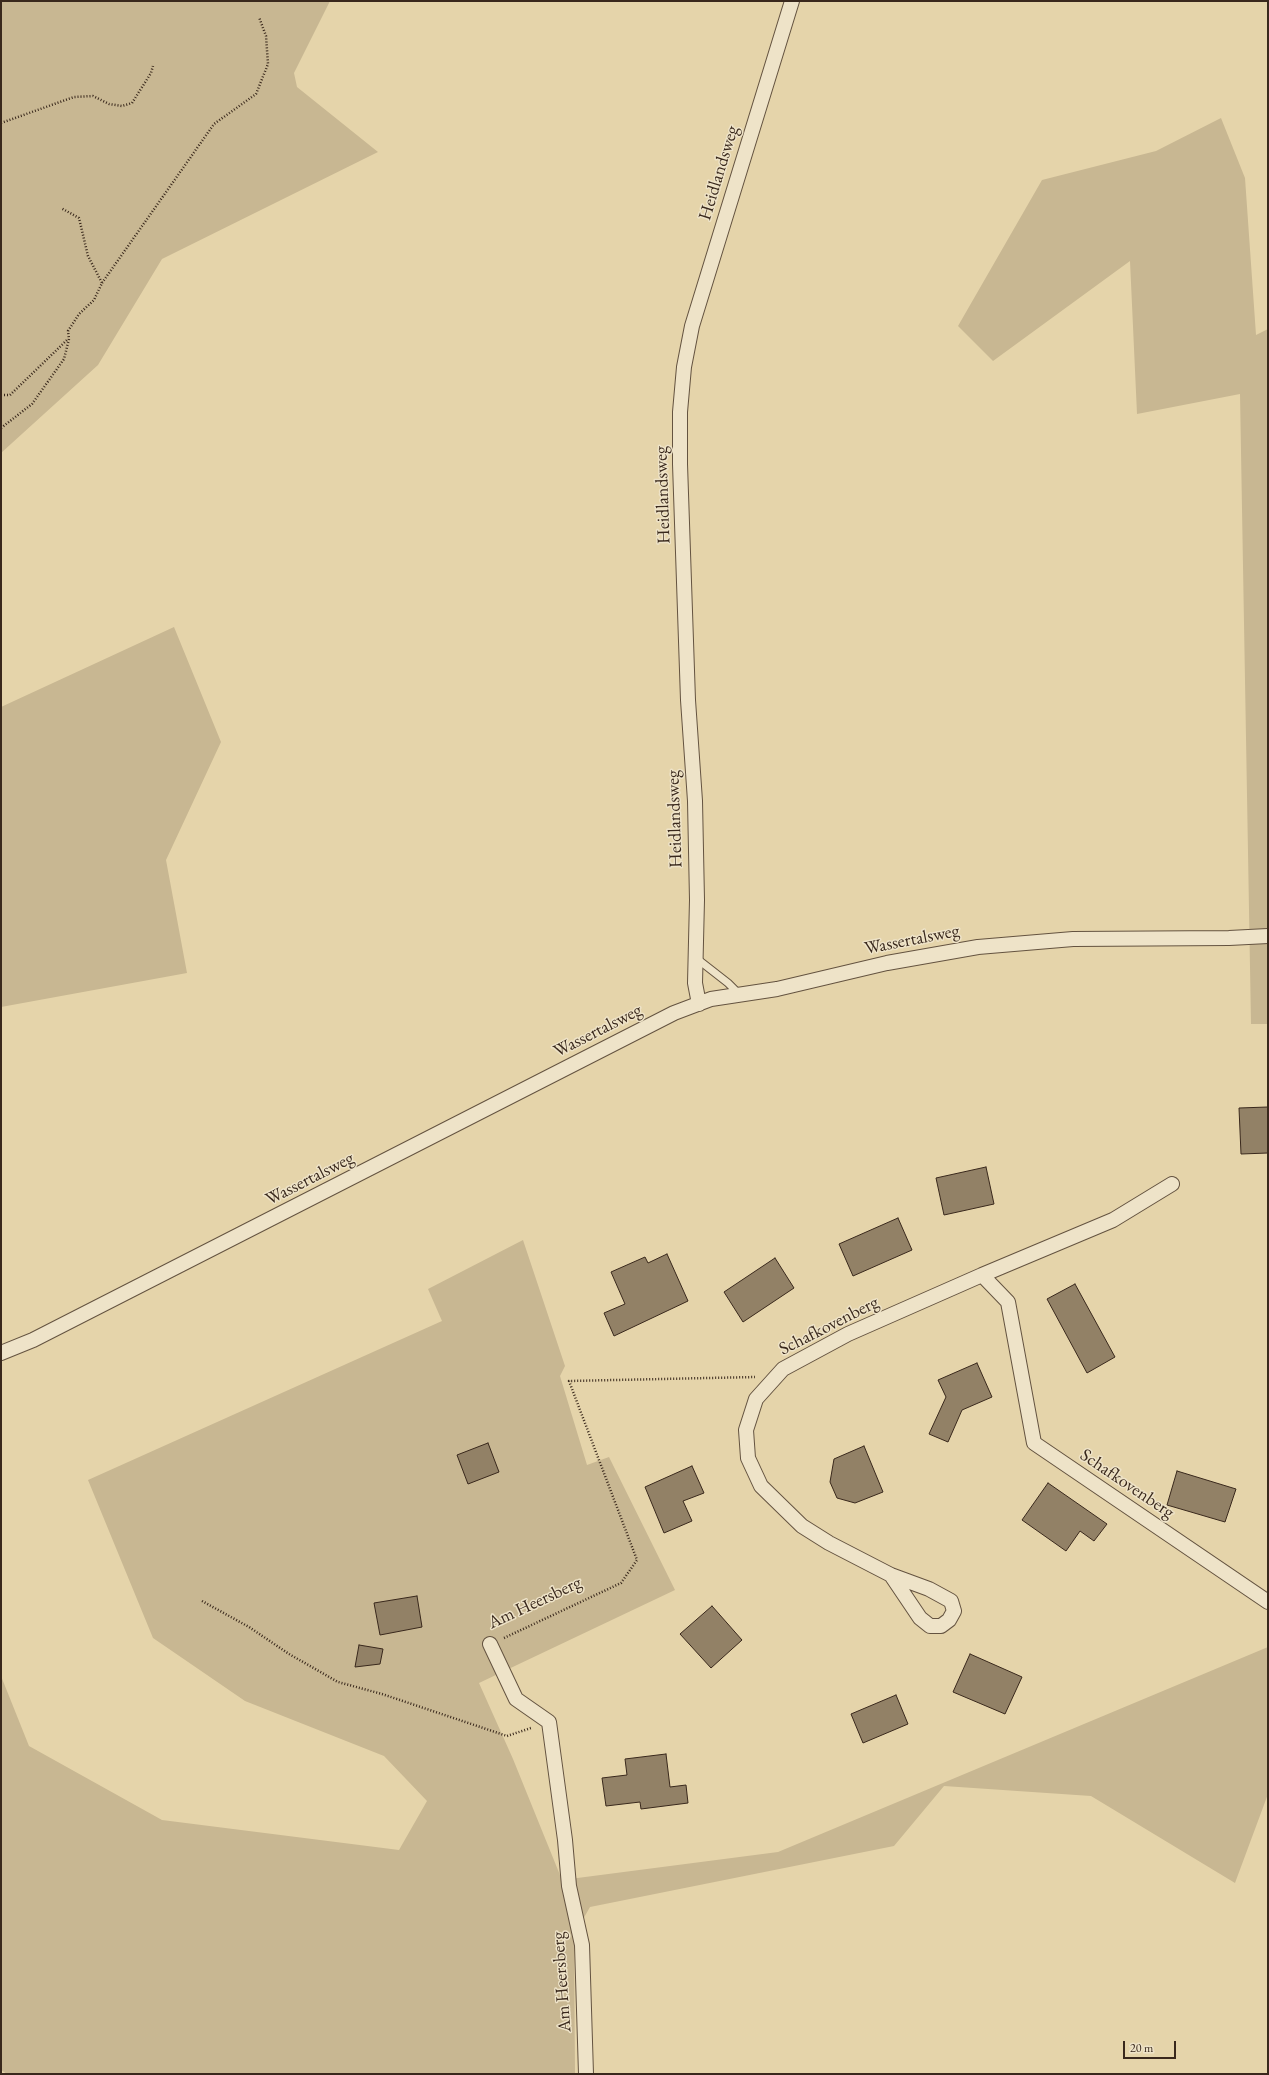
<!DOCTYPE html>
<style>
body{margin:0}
#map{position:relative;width:1269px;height:2075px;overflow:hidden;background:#e5d4aa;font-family:"EB Garamond",serif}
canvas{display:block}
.frame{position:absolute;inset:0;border:2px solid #39281c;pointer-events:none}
.scale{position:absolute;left:1123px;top:2041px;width:53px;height:18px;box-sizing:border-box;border:2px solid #39281c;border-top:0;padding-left:5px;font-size:12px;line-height:14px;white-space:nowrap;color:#39281c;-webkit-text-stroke:3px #eee3c8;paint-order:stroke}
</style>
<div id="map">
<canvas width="1269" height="2075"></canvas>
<div class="frame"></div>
<div class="scale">20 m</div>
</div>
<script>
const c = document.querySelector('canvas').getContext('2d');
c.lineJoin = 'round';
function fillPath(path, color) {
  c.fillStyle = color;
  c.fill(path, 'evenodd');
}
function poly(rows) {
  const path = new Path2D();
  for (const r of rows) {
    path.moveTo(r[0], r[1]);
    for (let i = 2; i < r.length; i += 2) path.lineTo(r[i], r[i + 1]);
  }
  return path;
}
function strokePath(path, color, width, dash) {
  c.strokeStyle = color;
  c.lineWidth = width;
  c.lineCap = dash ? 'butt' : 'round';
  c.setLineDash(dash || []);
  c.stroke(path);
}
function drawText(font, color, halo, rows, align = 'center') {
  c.font = font + ' "EB Garamond",serif';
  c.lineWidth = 3;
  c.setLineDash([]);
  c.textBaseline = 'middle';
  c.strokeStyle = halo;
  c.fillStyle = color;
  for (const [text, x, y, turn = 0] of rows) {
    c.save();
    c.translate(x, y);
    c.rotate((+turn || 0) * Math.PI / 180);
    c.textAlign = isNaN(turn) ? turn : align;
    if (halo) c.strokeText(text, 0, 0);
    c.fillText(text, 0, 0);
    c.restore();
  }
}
const green = poly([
 [1,1,330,1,294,73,297,87,378,152,162,259,98,365,1,453],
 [1221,118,1245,178,1256,335,1268,329,1268,1024,1251,1024,1240,394,1137,414,1130,261,993,361,958,326,1042,180,1156,151],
 [174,627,221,742,166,860,187,973,1,1007,1,707],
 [523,1240,565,1366,560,1376,587,1465,609,1457,675,1590,479,1683,513,1759,562,1880,778,1852,1268,1647,1268,1794,1235,1883,1091,1796,944,1786,894,1846,590,1907,574,1935,575,2074,7,2074,1,2070,1,1676,29,1746,162,1820,399,1850,427,1801,384,1756,245,1701,153,1638,88,1480,442,1321,428,1289]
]);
const building = poly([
 [1268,1107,1268,1153,1241,1154,1239,1108,1268,1107],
 [986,1167,994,1204,944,1215,936,1178,986,1167],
 [898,1218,912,1250,853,1276,839,1244,898,1218],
 [667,1254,688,1301,614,1336,604,1313,625,1304,611,1272,645,1257,648,1263,667,1254],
 [775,1258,794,1288,743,1322,724,1292,775,1258],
 [1075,1284,1115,1357,1087,1373,1047,1299,1075,1284],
 [977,1363,992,1397,962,1410,948,1442,929,1434,946,1397,938,1380,977,1363],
 [488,1443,499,1472,468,1484,457,1455,488,1443],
 [864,1446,883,1492,855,1503,837,1498,830,1482,834,1459,864,1446],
 [692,1466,704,1493,683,1501,692,1521,664,1533,645,1487,692,1466],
 [1177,1471,1236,1489,1225,1522,1167,1505,1177,1471],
 [1048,1483,1107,1524,1094,1541,1080,1531,1066,1551,1022,1520,1048,1483],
 [417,1596,422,1627,380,1635,374,1603,417,1596],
 [712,1606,742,1640,711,1668,680,1634,712,1606],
 [359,1645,383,1649,380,1664,355,1667,359,1645],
 [970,1654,1022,1677,1005,1714,953,1692,970,1654],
 [896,1695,908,1724,863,1743,851,1714,896,1695],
 [666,1754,670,1787,686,1785,688,1803,641,1809,640,1802,606,1806,602,1778,627,1775,625,1759,666,1754]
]);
const path = poly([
 [1,123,74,97,93,96,109,104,122,106,132,103,151,73,153,66],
 [102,283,214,124,256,94,268,64,266,36,259,17],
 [1,395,10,395,68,339],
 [1,428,32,404,64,359,69,339,68,331,79,314,94,300,102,283,88,256,79,218,61,208],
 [202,1601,249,1627,289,1654,338,1682,382,1694,507,1736,531,1728],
 [504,1638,621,1583,637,1560,569,1381,755,1377]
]);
const lane = poly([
 [696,958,728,983,740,995]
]);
const street = poly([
 [699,1004,695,983,697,900,695,801,688,700,680,464,680,412,684,367,692,326,792,1],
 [982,1275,1113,1220,1172,1184],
 [1,1353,33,1340,674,1013,711,999,777,989,887,963,978,947,1073,939,1229,938,1268,936],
 [891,1575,920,1618,930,1626,941,1626,949,1620,954,1611,951,1601,929,1589,891,1575,829,1543,802,1526,761,1486,748,1458,746,1430,756,1399,783,1369,848,1334,982,1275,1008,1302,1034,1443,1268,1602],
 [490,1644,516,1699,549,1722,565,1840,569,1886,582,1945,586,2074]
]);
const streetNames = [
 ["Heidlandsweg",719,173,-73],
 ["Heidlandsweg",663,495,-92],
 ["Heidlandsweg",675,819,-92],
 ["Wassertalsweg",912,940,-11],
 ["Wassertalsweg",598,1031,-27],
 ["Wassertalsweg",310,1179,-27],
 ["Schafkovenberg",829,1326,-27],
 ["Schafkovenberg",1127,1484,34],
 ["Am Heersberg",535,1603,-25],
 ["Am Heersberg",562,1982,-94]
];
fillPath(green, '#c8b792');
fillPath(building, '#928166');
strokePath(building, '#39281c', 1);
strokePath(lane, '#645340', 9);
strokePath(street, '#645340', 16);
strokePath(path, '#39281c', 2.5, [1, 2]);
strokePath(lane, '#eee3c8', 7);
strokePath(street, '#eee3c8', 14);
drawText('18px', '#39281c', '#eee3c8', streetNames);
</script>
